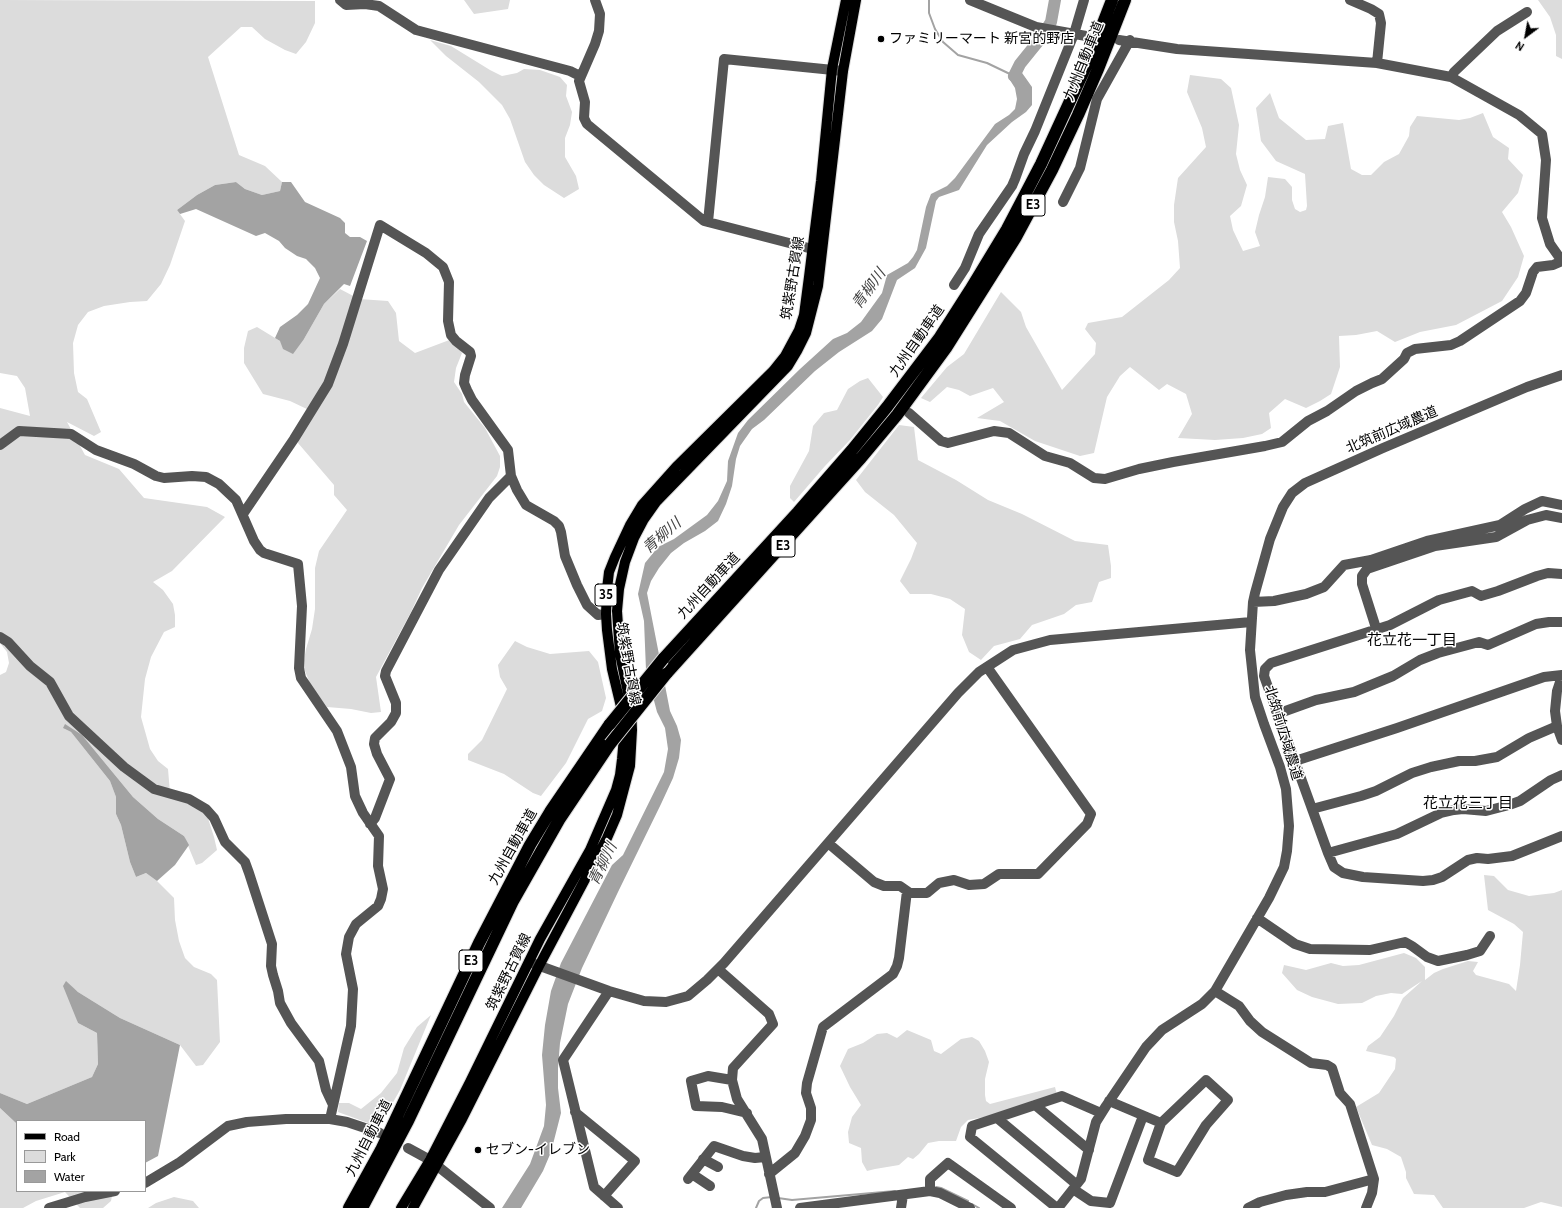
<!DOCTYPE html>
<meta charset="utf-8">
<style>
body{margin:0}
#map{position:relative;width:1562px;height:1208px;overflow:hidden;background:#fff;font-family:Cabin,sans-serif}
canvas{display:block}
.legend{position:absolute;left:16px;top:1120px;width:130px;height:72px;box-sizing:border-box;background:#fff;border:1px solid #999;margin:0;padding:5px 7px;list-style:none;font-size:12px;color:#000}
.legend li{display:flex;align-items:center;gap:8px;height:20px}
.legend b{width:20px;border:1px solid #999}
.north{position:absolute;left:1506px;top:16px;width:40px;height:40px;-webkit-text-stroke:3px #fff;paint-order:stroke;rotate:212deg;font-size:11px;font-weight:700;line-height:16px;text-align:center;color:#000}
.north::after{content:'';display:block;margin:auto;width:14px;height:18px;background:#000;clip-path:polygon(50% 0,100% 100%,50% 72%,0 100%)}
</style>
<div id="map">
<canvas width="1562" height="1208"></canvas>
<ul class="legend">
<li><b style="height:5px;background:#000"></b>Road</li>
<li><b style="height:11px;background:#dcdcdc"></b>Park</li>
<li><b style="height:11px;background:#a3a3a3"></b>Water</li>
</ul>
<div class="north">N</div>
</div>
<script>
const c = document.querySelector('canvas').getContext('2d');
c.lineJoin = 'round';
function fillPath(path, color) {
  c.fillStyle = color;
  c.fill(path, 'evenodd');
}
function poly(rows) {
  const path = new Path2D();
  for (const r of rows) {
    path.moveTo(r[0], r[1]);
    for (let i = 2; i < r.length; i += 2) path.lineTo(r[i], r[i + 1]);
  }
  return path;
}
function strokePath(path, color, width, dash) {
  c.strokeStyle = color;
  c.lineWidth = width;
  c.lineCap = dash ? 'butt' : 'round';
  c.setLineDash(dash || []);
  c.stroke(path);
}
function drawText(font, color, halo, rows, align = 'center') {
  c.font = font + ' Cabin,"Noto Sans JP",sans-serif';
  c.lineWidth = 3;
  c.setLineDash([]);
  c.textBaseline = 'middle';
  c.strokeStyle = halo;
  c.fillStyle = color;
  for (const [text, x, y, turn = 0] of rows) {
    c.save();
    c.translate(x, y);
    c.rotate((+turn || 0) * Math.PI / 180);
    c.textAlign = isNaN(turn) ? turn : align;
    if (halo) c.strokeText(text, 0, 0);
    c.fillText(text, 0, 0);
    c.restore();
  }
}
const green = poly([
 [0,0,315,1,315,23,306,42,296,54,285,50,265,39,252,27,241,27,208,57,239,155,265,166,282,182,280,191,262,195,245,189,236,182,215,185,197,195,177,210,185,221,170,265,161,284,147,301,130,302,104,306,88,312,78,325,73,343,74,373,78,392,87,399,101,432,94,436,67,422,85,455,119,469,144,498,207,507,225,517,172,571,153,582,163,590,173,604,175,615,175,627,164,632,151,657,145,679,141,717,150,749,158,761,168,769,170,793,206,812,214,837,217,850,202,863,196,865,184,836,158,819,133,797,82,735,63,728,71,732,110,781,116,797,116,814,121,825,130,862,136,877,146,873,157,881,174,898,175,920,179,941,185,958,194,967,211,974,217,980,220,1042,203,1065,196,1066,180,1045,120,1018,78,992,66,982,78,1023,97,1033,98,1064,92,1077,27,1104,0,1093,0,675,6,672,9,663,7,652,0,643,0,408,30,416,25,388,17,376,0,373],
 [464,0,510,0,508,9,474,14],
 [1538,0,1562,0,1562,59,1556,56,1556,35,1550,17],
 [430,40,451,46,490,70,502,76,517,73,524,69,540,70,560,77,567,85,566,96,572,112,570,125,565,138,565,157,576,176,579,189,564,198,544,185,534,175,525,162,510,119,502,105,479,82,446,56],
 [1190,75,1221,79,1231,88,1239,125,1236,154,1240,170,1247,185,1241,206,1230,216,1233,230,1243,251,1260,246,1255,232,1259,215,1265,197,1268,177,1285,179,1292,187,1292,200,1295,209,1300,212,1306,210,1307,206,1305,174,1276,161,1261,141,1256,108,1270,93,1279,118,1306,140,1325,139,1328,126,1343,123,1351,169,1362,175,1371,175,1384,162,1399,154,1409,136,1410,127,1417,116,1459,120,1470,118,1483,113,1493,137,1509,148,1508,159,1523,175,1518,193,1502,212,1511,227,1524,256,1518,277,1502,301,1456,325,1420,332,1395,342,1377,331,1356,335,1339,336,1340,367,1331,394,1320,401,1306,408,1285,399,1269,413,1271,428,1262,434,1243,438,1215,440,1178,438,1192,414,1186,394,1167,384,1159,390,1130,367,1120,376,1107,397,1094,453,1080,456,1035,441,1000,421,977,418,1004,402,993,388,970,396,959,390,947,387,930,402,921,398,947,367,964,354,1001,292,1021,312,1026,327,1062,390,1095,354,1096,343,1085,329,1088,323,1122,317,1169,280,1180,268,1178,241,1174,222,1174,205,1178,178,1206,147,1202,128,1187,92],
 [340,289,359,299,388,301,396,313,399,341,415,353,452,339,462,353,456,368,454,382,462,394,464,402,485,428,500,456,500,467,497,476,459,525,422,588,411,612,376,677,381,712,371,713,351,709,327,707,311,686,303,666,306,649,312,629,315,609,315,568,319,551,347,510,334,495,334,485,298,443,300,429,309,410,290,401,263,394,244,363,244,348,248,331,257,327,280,341,304,339,324,304],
 [868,378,883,397,878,405,850,440,825,466,794,502,790,498,790,486,809,451,813,426,824,413,837,410,848,389,860,381],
 [899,425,914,427,918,460,956,480,988,500,1022,514,1075,541,1108,545,1111,566,1111,578,1099,582,1092,602,1076,605,1064,614,1032,625,1020,639,994,646,981,660,969,652,962,635,965,609,950,599,931,594,910,594,900,581,911,559,917,543,894,515,865,492,856,480],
 [515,641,527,647,550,654,589,651,598,662,606,698,602,711,588,719,566,763,541,796,533,793,504,774,468,760,468,754,482,740,507,689,500,677,498,665],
 [1484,875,1494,876,1508,890,1529,896,1554,893,1562,890,1562,1207,1541,1202,1524,1208,1443,1208,1434,1195,1414,1194,1406,1178,1406,1172,1401,1157,1387,1149,1372,1145,1356,1107,1379,1093,1395,1069,1396,1059,1394,1057,1366,1051,1368,1046,1380,1037,1394,1016,1403,998,1422,981,1402,994,1391,993,1376,996,1362,1003,1338,1004,1312,997,1297,990,1282,973,1284,965,1306,970,1331,963,1343,966,1359,965,1404,953,1416,958,1425,967,1425,980,1434,973,1443,969,1468,961,1478,962,1473,971,1476,975,1509,984,1516,991,1520,965,1523,932,1514,924,1488,910],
 [431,1015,400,1090,379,1127,338,1112,339,1103,349,1103,361,1109,381,1093,397,1073,404,1048,417,1027],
 [907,1030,931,1040,934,1051,941,1054,961,1039,972,1037,979,1041,985,1051,989,1062,985,1079,985,1095,986,1101,990,1104,1055,1087,1057,1095,1001,1114,968,1120,961,1127,956,1141,939,1141,928,1143,919,1154,913,1159,908,1157,899,1165,875,1169,867,1171,862,1162,861,1148,849,1143,848,1132,852,1117,861,1105,850,1087,840,1066,848,1049,863,1043,877,1034,887,1033,897,1038],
 [0,1108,17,1124,17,1191,113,1191,111,1201,103,1208,80,1208,65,1192,36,1201,23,1208,0,1208],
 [174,1197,193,1201,199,1208,148,1208,156,1203]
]);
const water = poly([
 [1016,67,1020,70,1032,87,1032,105,1026,112,1012,122,987,145,959,190,939,197,936,201,926,248,915,268,897,280,882,319,872,331,839,352,815,371,764,420,752,429,740,446,736,459,732,486,726,504,718,521,705,531,684,543,671,553,659,568,651,581,647,593,670,711,677,726,681,740,679,758,673,778,661,804,618,892,582,968,568,1004,560,1043,558,1068,558,1088,561,1113,551,1152,543,1171,521,1208,502,1208,530,1164,544,1126,546,1105,542,1055,545,1025,551,991,561,963,612,865,623,855,664,772,668,749,665,728,657,712,646,670,644,621,638,594,645,563,658,547,674,539,707,515,718,501,727,481,728,461,738,433,748,420,800,369,833,339,847,333,861,322,882,293,887,275,908,263,913,257,917,250,926,207,931,194,947,186,955,178,995,124,1009,115,1015,109,1017,99,1015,88,1008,77],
 [236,182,245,189,262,195,280,191,282,182,291,182,305,202,340,218,345,223,345,233,350,237,360,237,367,241,350,286,344,284,324,304,304,339,293,354,283,349,280,341,275,338,280,327,297,315,308,304,320,278,315,268,306,259,297,256,285,248,279,241,265,233,256,236,196,209,180,214,177,210,197,195,215,185],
 [65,724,82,735,133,797,158,819,184,836,189,845,175,865,157,881,146,873,136,877,130,862,121,825,116,814,116,797,110,781,71,732,63,728],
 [66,981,78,992,120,1018,180,1045,158,1156,145,1163,145,1121,17,1121,17,1124,0,1108,0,1093,27,1104,92,1077,98,1064,97,1033,78,1023,63,986]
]);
const stream = poly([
 [929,0,929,13,935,29,943,42,958,55,987,63,1012,75],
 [936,1187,941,1188,968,1201],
 [778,1198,792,1200,895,1191],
 [972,1204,979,1208],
 [756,1208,759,1201,763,1198,772,1197]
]);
const river = poly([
 [1020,81,1014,76,1020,64,1041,38,1051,22,1055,0]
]);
const minor = poly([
 [340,0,346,5,365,4,379,6,416,30,570,71,580,76],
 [595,0,600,14,599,31,595,44,579,81,585,102,584,118,587,124,704,221,820,251],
 [970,0,1036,27,1086,36],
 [1350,0,1371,9,1379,14,1381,23,1377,63],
 [1119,40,1177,49,1377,63,1451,77,1519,115,1542,134,1546,160,1542,218,1550,244,1562,261],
 [1451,77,1454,72,1497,31,1527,12],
 [1063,202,1080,168,1097,99,1130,40],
 [708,222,724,59,843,71],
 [954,285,965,268,979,234,1012,186,1015,179,1024,154,1035,131,1074,34,1084,0],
 [909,413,941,441,948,443,994,431,1009,433,1045,456,1070,463,1094,478,1105,479,1139,469,1173,462,1265,446,1282,442,1308,421,1327,411,1356,391,1372,383,1382,379,1404,359,1407,353,1415,349,1451,345,1460,341,1520,301,1526,293,1533,272,1537,267,1553,265,1562,261],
 [0,445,19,431,71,434,96,450,134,464,156,476,164,478,192,476,206,477,219,484,236,500,254,541,260,550,264,553,298,564,302,606,299,668,301,678,337,731,351,767,355,796,363,813,379,836,378,866,383,889,381,899,378,906,356,924,349,937,346,954,353,989,351,1026,330,1119],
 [243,514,294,439,328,384,343,344,380,225,426,253,443,267,449,282,448,321,451,335,456,341,470,352,471,356,465,375,464,383,467,390,472,400,508,450,511,476,517,490,526,505,554,521,559,526,561,532,565,556,577,585,587,605,598,615,606,614],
 [1562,574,1548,573,1537,576,1498,591,1481,596,1472,591,1439,600,1390,625,1271,663,1265,669,1264,676,1328,853,1334,867,1343,873,1363,877,1423,881,1433,880,1442,877,1468,860,1477,858,1488,859,1512,856,1562,836],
 [1253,602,1274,601,1306,594,1324,587,1344,565,1371,560,1427,541,1500,525,1525,509,1542,501,1562,505],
 [1376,628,1362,584,1362,576,1367,569,1435,546,1496,537,1527,520,1546,515,1562,518],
 [0,637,8,642,30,666,50,682,69,716,124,767,154,789,189,799,206,809,214,818,225,842,245,862,249,873,272,944,271,966,273,975,278,991,280,1003,291,1023,319,1061,326,1090,333,1105],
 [1562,676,1557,691,1555,711,1557,726,1562,740],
 [1277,714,1316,700,1354,692,1393,676,1420,660,1438,653,1479,642,1488,645,1536,624,1549,622,1562,622],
 [1295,761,1397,728,1544,677,1562,675],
 [1312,809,1361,796,1376,791,1412,773,1431,767,1459,761,1475,761,1497,757,1529,738,1557,726],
 [370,824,375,818,390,779,377,754,374,744,375,738,391,722,396,713,396,703,385,676,386,671,439,570,489,498,511,476],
 [828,843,874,882,884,886,900,886,910,893,927,893,939,883,954,880,969,885,984,884,999,874,1038,874,1087,824,1091,814,987,667],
 [1328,853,1397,834,1441,813,1454,810,1463,809,1486,811,1509,805,1520,801,1551,780,1562,775],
 [1257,918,1295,944,1310,949,1370,950,1405,942,1412,946,1427,957,1438,961,1467,955,1480,951,1490,936],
 [529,962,609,991,644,1001,666,1002,688,996,707,980,724,963,958,693,979,672,1013,650,1050,640,1251,622],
 [718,969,769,1014,773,1024,733,1068,732,1080,737,1099,762,1139,777,1208],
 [609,991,563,1060,594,1187,618,1208],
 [1215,991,1239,1006,1250,1021,1262,1032,1311,1063,1327,1065,1332,1068,1340,1093,1350,1104,1374,1179,1372,1193,1366,1208],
 [732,1080,708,1076,691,1081,696,1106,722,1107,747,1113],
 [1206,1080,1228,1100,1206,1125,1177,1172,1148,1160,1161,1123,1206,1080],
 [1109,1101,1161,1123],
 [1035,1105,1089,1150],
 [575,1112,635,1161,604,1196],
 [997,1118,1076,1184],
 [408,1148,430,1160,490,1208],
 [703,1159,718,1167],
 [692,1174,710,1186],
 [769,1174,795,1153,805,1136,811,1120,811,1108,806,1093,807,1083,823,1027,893,974,897,966,899,958,907,891],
 [688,1179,714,1146,743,1156,755,1158,765,1157],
 [145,1183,180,1162,228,1126,247,1122,286,1119,330,1119,347,1122,380,1133],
 [1073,1189,1091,1201,1110,1203,1143,1116],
 [930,1191,930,1179,948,1163,1011,1208],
 [49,1208,85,1197,115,1191],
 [800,1208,930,1191,940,1193,970,1208],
 [901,1208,903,1195],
 [1057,1208,970,1137,972,1126,1062,1096,1101,1113],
 [1058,1208,1081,1179,1096,1122,1106,1106,1146,1047,1162,1030,1202,1004,1215,991,1269,898,1284,867,1287,851,1289,826,1286,789,1280,767,1264,724,1255,697,1250,650,1253,602,1255,593,1270,539,1283,507,1292,493,1305,483,1383,448,1527,387,1562,375],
 [1248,1208,1260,1202,1286,1195,1307,1192,1325,1192,1374,1179]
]);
const major = poly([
 [401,1208,430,1160,470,1082,540,939,590,850,616,790,620,775,622,759,624,737,623,715,612,669,607,630,606,614,607,589,609,572,615,557,630,525,642,505,676,467,773,371,785,356,799,330,804,315,809,277,821,181,832,69,846,0],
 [413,1208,462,1119,539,966,607,838,617,815,630,766,632,730,631,707,620,654,617,611,619,589,625,562,634,538,644,519,656,502,788,366,797,351,806,333,818,286,843,71,856,0]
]);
const highway = poly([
 [663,659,798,512,852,450,887,407,940,337,970,290,1007,229,1041,164,1088,62,1112,0],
 [666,674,861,458,897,415,946,348,1016,237,1052,170,1078,115,1098,69,1125,0],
 [349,1208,381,1150,479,943,530,845,550,812,610,724],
 [362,1208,408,1121,513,901,559,820,610,744]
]);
const highwayBridge = poly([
 [610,724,663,659],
 [610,744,666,674]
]);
const markers = [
 [881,39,4,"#000"],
 [478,1150,4,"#000"]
];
const shields = [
 [1033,205,24],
 [783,546,24],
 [606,595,22],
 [471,961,24]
];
const shieldNames = [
 ["E3",1033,205],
 ["E3",783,546],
 ["35",606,595],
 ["E3",471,961]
];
const poiNames = [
 ["ファミリーマート 新宮的野店",889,39],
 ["セブン-イレブン",486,1150]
];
const streetNames = [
 ["九州自動車道",1084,61,-68],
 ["筑紫野古賀線",793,278,-81],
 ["九州自動車道",917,341,-55],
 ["北筑前広域農道",1392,430,-23],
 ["九州自動車道",709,586,-47],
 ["筑紫野古賀線",628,664,80],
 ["北筑前広域農道",1283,733,73],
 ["九州自動車道",513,847,-61],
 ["筑紫野古賀線",509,972,-64],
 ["九州自動車道",369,1138,-63]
];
const waterNames = [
 ["青柳川",869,289,-54],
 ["青柳川",662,536,-41],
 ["青柳川",603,864,-64]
];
const neighbourhoodNames = [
 ["花立花一丁目",1412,641],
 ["花立花三丁目",1468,804]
];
fillPath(green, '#dcdcdc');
fillPath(water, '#a3a3a3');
strokePath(stream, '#a3a3a3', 2);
strokePath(river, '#a3a3a3', 12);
strokePath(major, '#dbdbdb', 12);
strokePath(highway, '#dbdbdb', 14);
strokePath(minor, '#555', 10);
strokePath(major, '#000', 10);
strokePath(highway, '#000', 12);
strokePath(highwayBridge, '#dbdbdb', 14, []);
strokePath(highwayBridge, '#000', 12);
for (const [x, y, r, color] of markers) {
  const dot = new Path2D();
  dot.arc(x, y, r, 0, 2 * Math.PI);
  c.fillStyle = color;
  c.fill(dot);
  strokePath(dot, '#fff', 1.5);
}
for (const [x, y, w] of shields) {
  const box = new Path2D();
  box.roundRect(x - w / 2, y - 11, w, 22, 3);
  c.fillStyle = '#fff';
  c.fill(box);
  strokePath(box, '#000', 1);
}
drawText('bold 13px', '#000', null, shieldNames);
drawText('14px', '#000', '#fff', poiNames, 'left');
drawText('14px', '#000', '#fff', streetNames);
drawText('italic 15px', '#444', '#fff', waterNames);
drawText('15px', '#000', '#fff', neighbourhoodNames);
</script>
